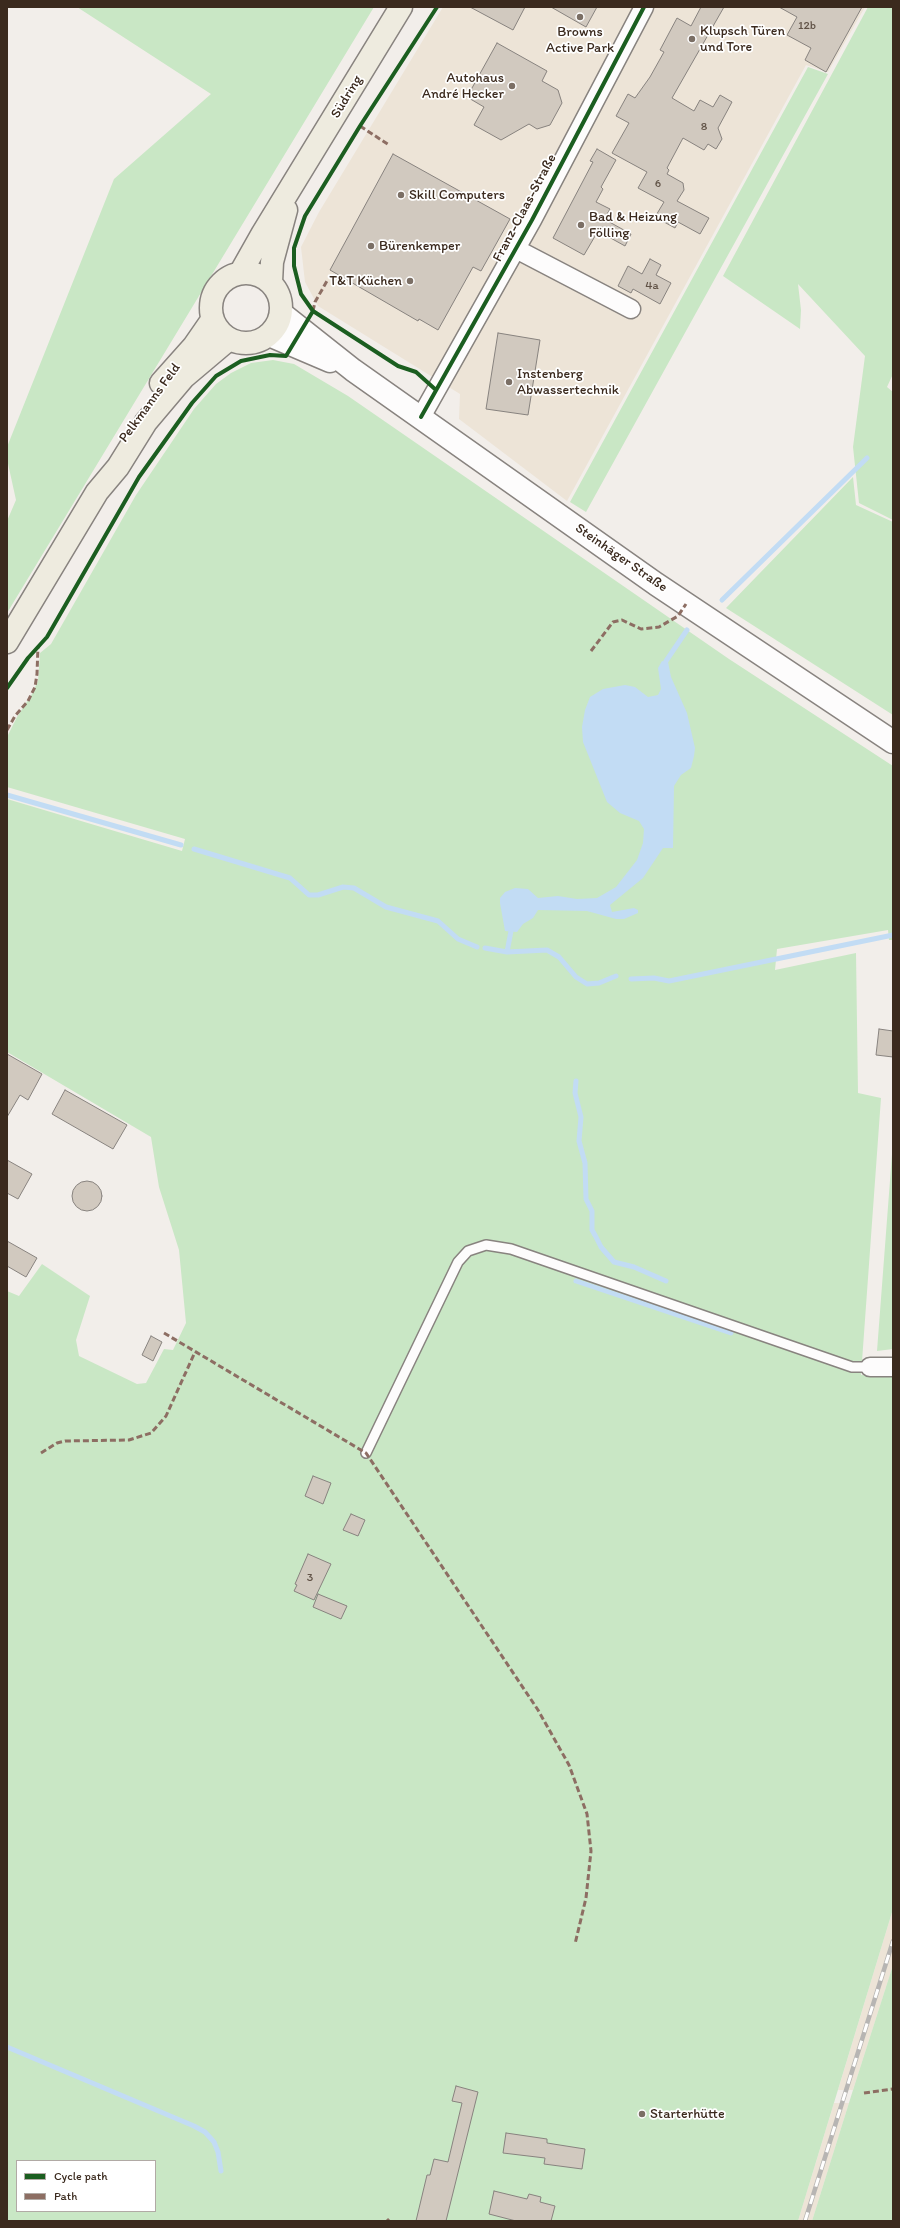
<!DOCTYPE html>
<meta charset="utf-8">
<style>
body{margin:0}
#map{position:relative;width:900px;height:2228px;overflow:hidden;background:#f2eeea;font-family:Itim,sans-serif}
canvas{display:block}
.frame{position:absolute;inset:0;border:8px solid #3b2a1e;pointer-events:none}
.legend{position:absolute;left:16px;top:2160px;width:140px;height:52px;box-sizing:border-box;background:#fff;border:1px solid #b1aaa5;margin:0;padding:5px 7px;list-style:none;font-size:12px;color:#3b2a1e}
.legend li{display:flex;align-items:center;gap:8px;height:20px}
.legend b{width:20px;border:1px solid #b1aaa5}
</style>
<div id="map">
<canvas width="900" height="2228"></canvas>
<div class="frame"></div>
<ul class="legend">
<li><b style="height:5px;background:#1b5e20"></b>Cycle path</li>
<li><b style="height:5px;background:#8d6e63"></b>Path</li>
</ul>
</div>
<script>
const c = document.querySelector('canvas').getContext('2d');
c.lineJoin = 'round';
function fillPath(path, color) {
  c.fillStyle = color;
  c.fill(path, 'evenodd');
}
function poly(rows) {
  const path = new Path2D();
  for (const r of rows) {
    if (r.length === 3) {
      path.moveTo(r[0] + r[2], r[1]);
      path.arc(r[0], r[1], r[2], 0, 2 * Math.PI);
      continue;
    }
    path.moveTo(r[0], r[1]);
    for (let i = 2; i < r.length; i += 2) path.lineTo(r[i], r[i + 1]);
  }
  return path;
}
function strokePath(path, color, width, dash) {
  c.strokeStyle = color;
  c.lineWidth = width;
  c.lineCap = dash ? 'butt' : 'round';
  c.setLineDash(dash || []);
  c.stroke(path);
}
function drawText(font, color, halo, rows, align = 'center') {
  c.font = font + ' Itim,sans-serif';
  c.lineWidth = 3.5;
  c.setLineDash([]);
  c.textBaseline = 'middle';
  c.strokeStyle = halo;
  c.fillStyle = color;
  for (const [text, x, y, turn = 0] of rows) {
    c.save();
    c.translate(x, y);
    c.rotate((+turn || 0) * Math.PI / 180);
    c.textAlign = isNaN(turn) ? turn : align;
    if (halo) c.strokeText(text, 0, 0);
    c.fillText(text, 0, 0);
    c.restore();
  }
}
const built = poly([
 [443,7,865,7,828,72,806,65,567,501,459,419,460,394,318,306,305,282,301,247,319,212],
 [893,1909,893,1965,853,2090,838,2090],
 [834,2103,849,2103,812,2221,798,2221]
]);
const green = poly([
 [77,7,374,7,7,613,7,521,16,500,7,459,7,447,114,179,211,94],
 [868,7,893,7,893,374,887,387,893,392,893,520,859,503,853,447,865,356,798,284,801,310,800,329,723,276],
 [808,67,828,74,586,512,570,502],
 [273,360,294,364,348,396,729,659,893,766,893,940,889,940,888,930,777,949,775,970,856,953,858,1093,881,1098,861,1375,893,1373,893,1909,798,2221,7,2221,7,1291,19,1296,42,1264,90,1296,76,1340,79,1356,137,1384,146,1383,164,1349,173,1350,186,1323,179,1250,159,1187,151,1137,7,1052,7,799,182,851,185,839,7,787,7,737,17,717,32,694,38,681,40,653,51,644,136,495,194,409,216,384,231,373,251,363],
 [17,2161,155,2161,155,2211,17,2211],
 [853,477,856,505,893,522,893,715,726,608],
 [893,1141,893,1349,877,1351],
 [893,1965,893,2221,812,2221,853,2090]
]);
const water = poly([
 [662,661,668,662,671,677,687,713,695,748,694,756,691,768,681,775,674,786,673,848,663,848,643,878,610,905,612,912,634,908,638,910,638,913,624,919,616,919,587,911,538,910,533,918,523,924,517,932,505,931,500,903,500,898,505,892,515,888,528,889,538,898,558,896,577,899,597,898,616,887,637,860,643,843,644,829,639,821,620,813,607,802,583,742,582,727,585,710,590,697,603,689,625,685,635,687,648,697,658,695,661,689,658,668]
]);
const stream = poly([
 [722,600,867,458],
 [666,661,687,630],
 [7,795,181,845],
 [194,849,290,878,309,895,318,895,343,887,354,888,386,907,438,921,458,939,477,947],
 [485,948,507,952,547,950,559,957,576,977,587,984,599,983,616,976],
 [507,952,511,931],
 [631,979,654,978,669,981,893,935],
 [576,1081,575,1093,581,1117,579,1141,585,1163,586,1199,592,1211,592,1230,596,1237,601,1247,614,1262,634,1267,666,1281],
 [576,1281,731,1333],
 [7,2047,194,2126,205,2132,214,2142,218,2152,221,2171]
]);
const building = poly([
 [470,7,525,7,513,30,470,7],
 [551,7,597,7,586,27,551,7],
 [701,7,724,7,672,98,694,111,700,100,713,107,720,95,732,102,718,128,722,139,716,149,708,144,704,150,683,138,667,168,669,170,667,174,683,183,684,190,677,201,709,218,700,234,678,222,675,228,655,217,664,202,638,188,647,172,612,153,629,123,616,116,628,94,635,98,650,77,664,52,660,50,677,18,691,26,701,7],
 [779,7,862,7,826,72,805,60,811,48,787,35,797,17,779,7],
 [497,43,547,71,542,81,558,90,562,103,550,125,537,129,529,124,501,140,474,125,484,107,467,97,497,43],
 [597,149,616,160,601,187,603,189,596,202,610,209,604,219,631,234,625,246,598,231,584,255,553,238,593,162,590,161,597,149],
 [393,154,510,219,481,271,473,267,438,330,419,319,418,321,330,270,393,154],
 [650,259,661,265,656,275,671,283,660,304,633,289,631,293,618,286,628,266,642,274,650,259],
 [498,333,540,340,528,415,486,409,498,333],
 [879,1029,893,1031,893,1057,876,1055,879,1029],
 [7,1054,42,1074,28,1100,20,1095,7,1117,7,1054],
 [65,1090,127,1125,113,1149,52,1114,65,1090],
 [7,1160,32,1174,18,1199,7,1193,7,1160],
 [87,1196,15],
 [7,1241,37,1258,26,1277,7,1266,7,1241],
 [151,1336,162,1342,153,1361,142,1355,151,1336],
 [313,1476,331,1483,323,1504,305,1496,313,1476],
 [351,1514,365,1520,358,1536,343,1530,351,1514],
 [308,1554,331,1564,314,1600,294,1591,297,1585,295,1584,308,1554],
 [318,1594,347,1606,341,1619,313,1607,318,1594],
 [456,2086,478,2092,446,2221,416,2221,427,2175,430,2175,434,2159,448,2162,462,2103,452,2101,456,2086],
 [506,2133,547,2139,547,2143,585,2149,582,2169,544,2164,545,2158,503,2153,506,2133],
 [494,2191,527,2199,529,2194,541,2197,540,2202,555,2206,551,2221,516,2221,489,2214,494,2191]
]);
const lane = poly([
 [366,1453,458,1262,468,1251,486,1245,511,1249,852,1367,870,1367]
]);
const street = poly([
 [516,249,631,309],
 [421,417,532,220,644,7],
 [870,1367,893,1367]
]);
const secondary = poly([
 [281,313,353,370,656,584,893,742],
 [269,335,330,361]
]);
const primary = poly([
 [241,272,263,233,401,7],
 [246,308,35],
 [271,282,272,262,286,210],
 [161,383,194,346,212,320],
 [7,642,97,492,118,467,146,422,184,377,229,339]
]);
const rail = poly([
 [805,2221,893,1941]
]);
const quiet = poly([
 [360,126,389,145],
 [313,311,315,302,327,281],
 [591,651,613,622,622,620,641,629,659,627,678,616,686,604],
 [7,730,15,716,28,701,35,687,37,674,38,646],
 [164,1333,366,1453,538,1710,569,1765,587,1814,591,1851,586,1898,575,1944],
 [41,1453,57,1443,65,1441,129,1440,151,1433,166,1416,195,1352],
 [864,2093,893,2089],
 [387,2219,389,2221]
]);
const cycleway = poly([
 [436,390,416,372,398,366,313,311,301,294,294,266,294,248,305,216,360,126,437,7],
 [421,417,532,220,644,7],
 [7,688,28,658,47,637,139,477,192,403,216,376,241,361,270,355,286,356,313,311]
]);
const markers = [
 [580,17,4,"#7b6f65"],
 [692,39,4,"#7b6f65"],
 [512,86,4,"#7b6f65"],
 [401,195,4,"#7b6f65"],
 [581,225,4,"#7b6f65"],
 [371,246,4,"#7b6f65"],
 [410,281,4,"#7b6f65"],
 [509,382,4,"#7b6f65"],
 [642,2114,4,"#7b6f65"]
];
const numberNames = [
 ["12b",807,26],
 ["8",704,127],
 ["6",658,184],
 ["4a",652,286],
 ["3",310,1578]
];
const poiNames = [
 ["Klupsch Türen",700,31],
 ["und Tore",700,47],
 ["Browns",580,32,"center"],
 ["Active Park",580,48,"center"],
 ["Autohaus",504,78,"right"],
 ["André Hecker",504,94,"right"],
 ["Skill Computers",409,195],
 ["Bad & Heizung",589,217],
 ["Fölling",589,233],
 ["Bürenkemper",379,246],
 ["T&T Küchen",402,281,"right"],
 ["Instenberg",517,374],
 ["Abwassertechnik",517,390],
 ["Starterhütte",650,2114]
];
const streetNames = [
 ["Südring",347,97,-59],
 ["Franz-Claas-Straße",525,208,-62],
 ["Pelkmanns Feld",150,403,-54],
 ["Steinhäger Straße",621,558,35]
];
fillPath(built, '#ede4d7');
fillPath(green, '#c9e7c5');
fillPath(water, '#c2dcf4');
strokePath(stream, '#c2dcf4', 5);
fillPath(building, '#d1c9bf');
strokePath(building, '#88837f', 1);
strokePath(lane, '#88837f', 12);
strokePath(street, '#88837f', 21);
strokePath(secondary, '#88837f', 25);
strokePath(primary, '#88837f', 25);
strokePath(lane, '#fdfcfc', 9);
strokePath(street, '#fdfcfc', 18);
strokePath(secondary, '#fdfcfc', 22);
strokePath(primary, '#eeebdf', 22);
strokePath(rail, '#b7b5b3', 4.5);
strokePath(rail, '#fff', 3, [9]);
strokePath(quiet, '#8d6e63', 3, [6, 3]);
strokePath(cycleway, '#1b5e20', 4);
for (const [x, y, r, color] of markers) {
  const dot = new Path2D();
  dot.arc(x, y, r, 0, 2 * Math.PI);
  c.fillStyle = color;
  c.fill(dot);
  strokePath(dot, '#fff', 1.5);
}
drawText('12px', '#605246', null, numberNames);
drawText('14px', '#3b2a1e', '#fff', poiNames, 'left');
drawText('14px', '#3b2a1e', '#fff', streetNames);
</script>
